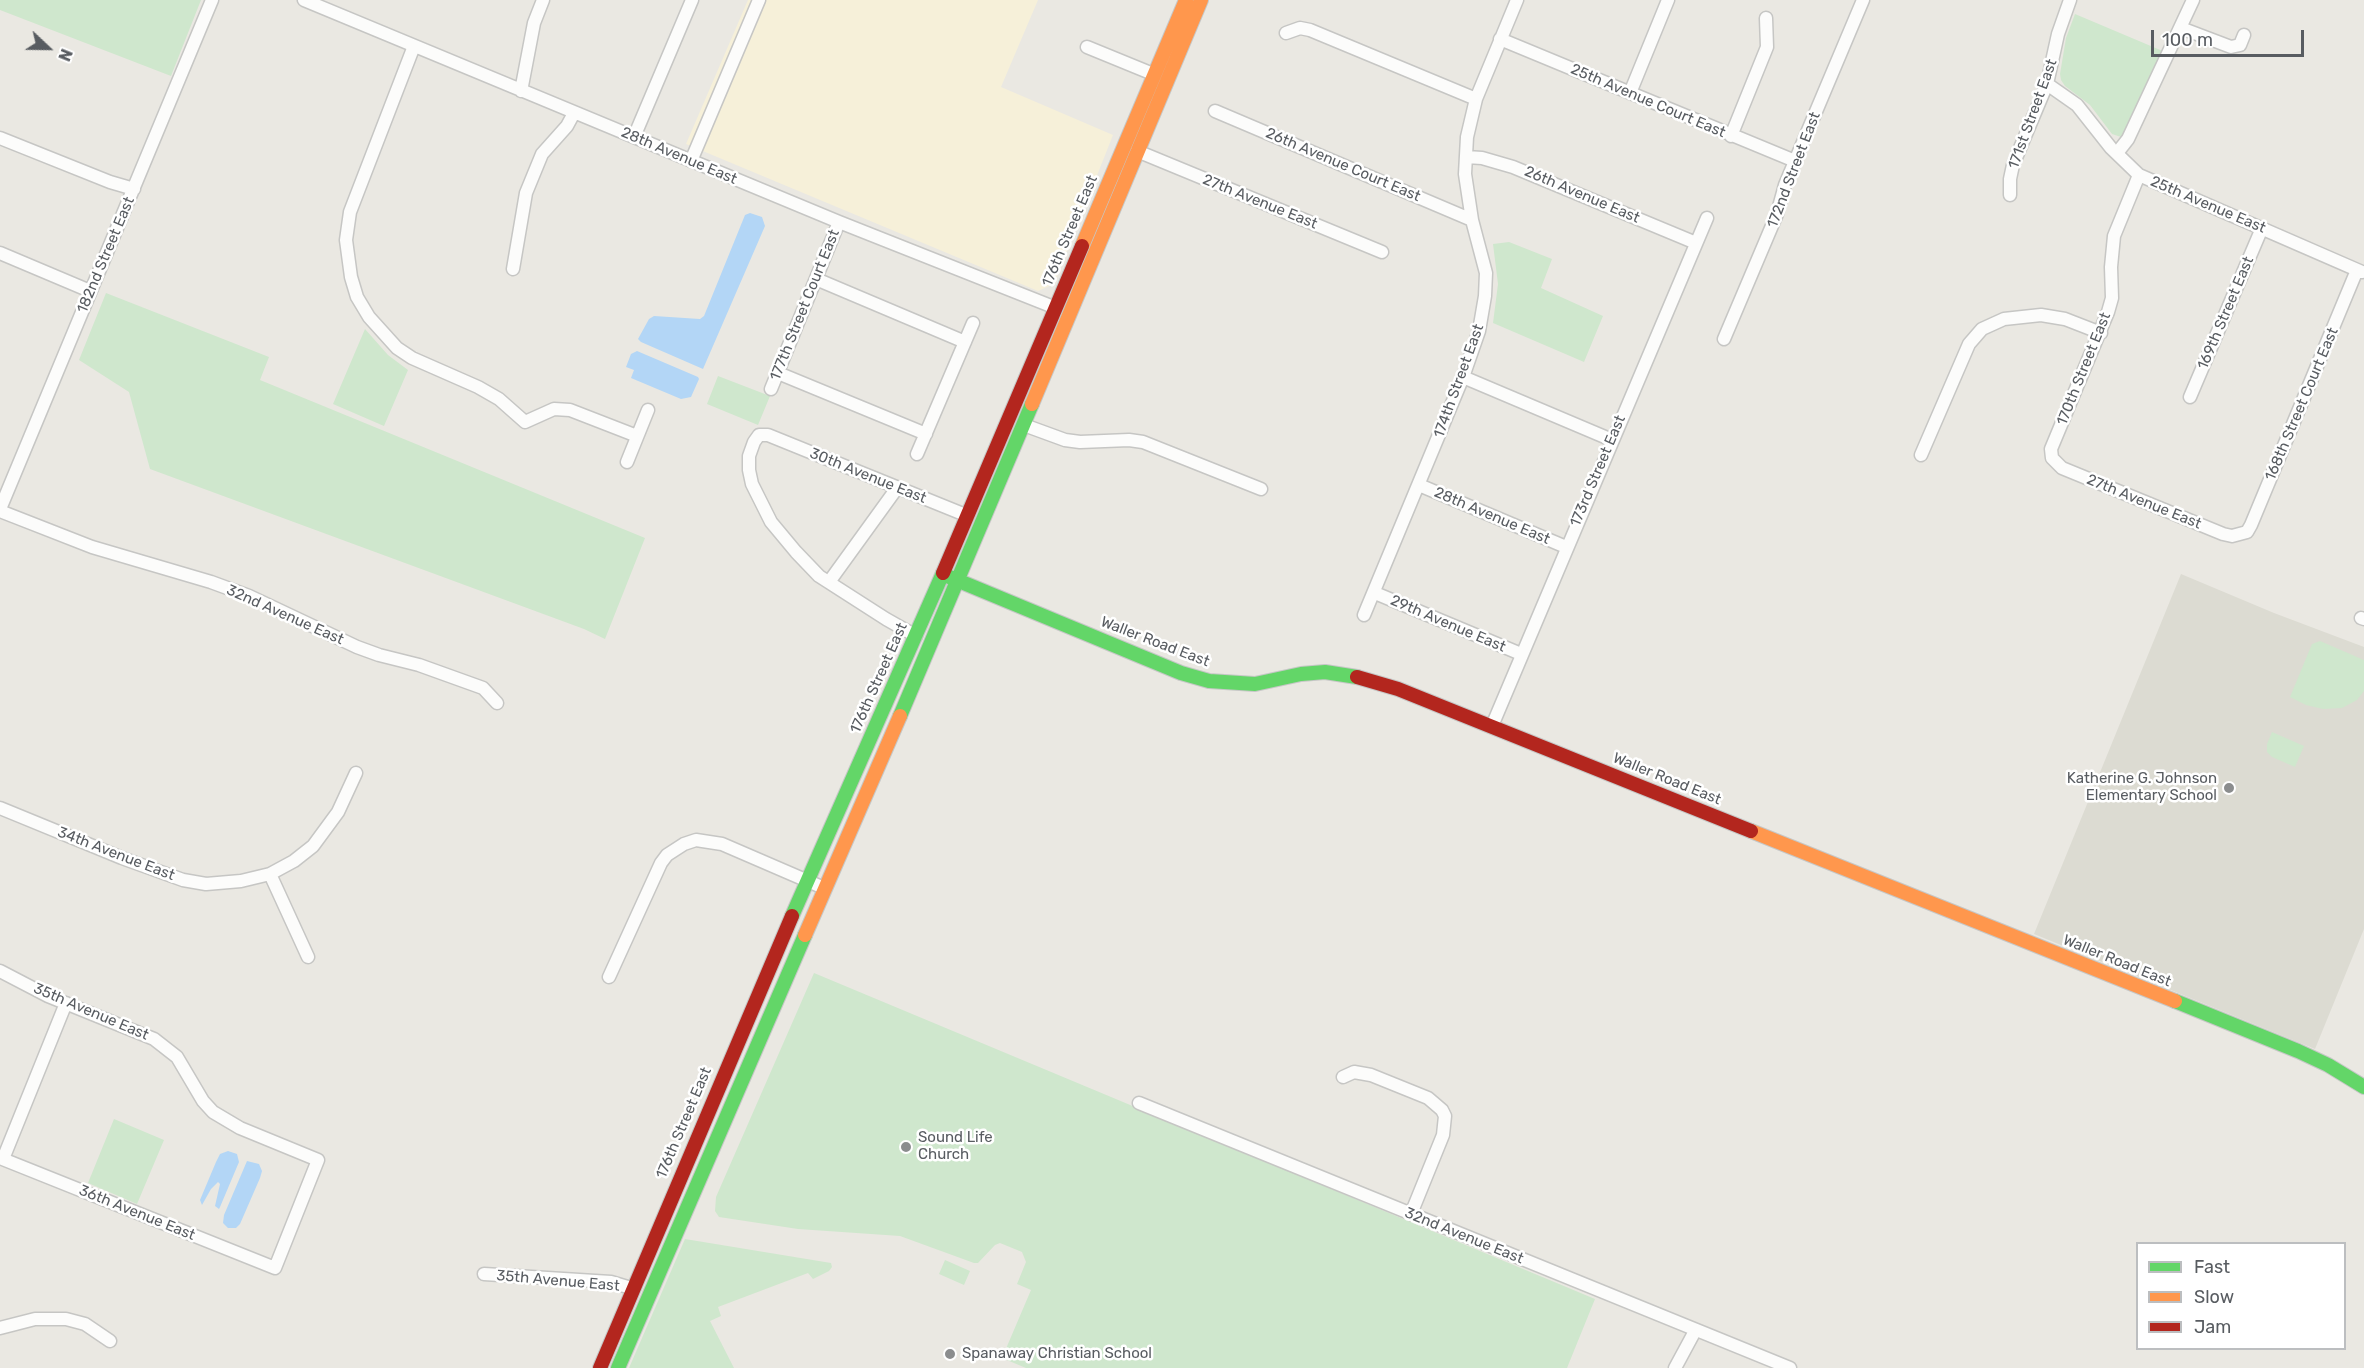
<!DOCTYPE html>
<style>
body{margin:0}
#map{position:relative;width:2364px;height:1368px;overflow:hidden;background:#eae8e2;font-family:Rubik,sans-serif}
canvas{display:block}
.legend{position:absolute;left:2136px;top:1242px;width:210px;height:108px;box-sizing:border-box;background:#fff;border:2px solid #bcbec0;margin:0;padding:8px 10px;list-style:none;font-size:18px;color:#585c61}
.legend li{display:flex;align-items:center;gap:12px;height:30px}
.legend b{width:30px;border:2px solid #bcbec0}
.north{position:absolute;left:18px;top:18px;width:60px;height:60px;-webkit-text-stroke:4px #fff;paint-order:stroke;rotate:112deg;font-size:16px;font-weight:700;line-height:24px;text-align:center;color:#585c61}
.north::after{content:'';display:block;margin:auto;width:21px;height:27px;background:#585c61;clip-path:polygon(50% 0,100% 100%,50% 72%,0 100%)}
.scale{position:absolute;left:2151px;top:30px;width:153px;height:27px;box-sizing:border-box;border:3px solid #585c61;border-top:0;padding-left:8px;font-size:18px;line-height:21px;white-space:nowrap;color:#585c61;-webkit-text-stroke:4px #fff;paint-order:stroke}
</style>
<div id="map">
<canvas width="2364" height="1368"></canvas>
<ul class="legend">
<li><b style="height:8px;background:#63d668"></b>Fast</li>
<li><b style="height:8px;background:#ff974d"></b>Slow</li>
<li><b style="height:8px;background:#b3261e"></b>Jam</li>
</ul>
<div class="north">N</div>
<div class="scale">100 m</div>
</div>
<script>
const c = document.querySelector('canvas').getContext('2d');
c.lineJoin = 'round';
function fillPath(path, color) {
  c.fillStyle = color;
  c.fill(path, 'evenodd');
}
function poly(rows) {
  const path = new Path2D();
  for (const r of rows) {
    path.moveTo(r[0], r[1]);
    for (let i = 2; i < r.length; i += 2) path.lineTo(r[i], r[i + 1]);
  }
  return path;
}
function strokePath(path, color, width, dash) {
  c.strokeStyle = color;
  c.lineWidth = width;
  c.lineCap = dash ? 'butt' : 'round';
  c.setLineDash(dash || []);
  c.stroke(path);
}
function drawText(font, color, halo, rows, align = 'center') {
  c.font = font + ' Rubik,sans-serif';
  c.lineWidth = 5;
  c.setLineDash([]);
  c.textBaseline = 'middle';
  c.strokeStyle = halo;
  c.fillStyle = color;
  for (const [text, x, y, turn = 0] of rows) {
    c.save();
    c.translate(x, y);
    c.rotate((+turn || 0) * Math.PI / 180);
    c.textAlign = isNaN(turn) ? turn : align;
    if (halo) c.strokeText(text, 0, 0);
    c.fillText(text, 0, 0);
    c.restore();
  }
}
const commercial = poly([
 [748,0,1038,0,1001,87,1113,135,1054,284,1038,291,686,144]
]);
const education = poly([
 [2181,574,2274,613,2364,647,2364,929,2315,1049,2034,934]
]);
const green = poly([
 [0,0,201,0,171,76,0,10],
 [2075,14,2165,52,2126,133,2121,137,2112,134,2090,105,2065,86,2061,80,2060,74,2066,38],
 [1509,242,1552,259,1541,288,1603,316,1584,362,1493,323,1498,284,1493,244],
 [106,293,269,357,260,380,645,538,605,639,584,629,150,469,129,392,79,360],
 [365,329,388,355,408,370,384,426,333,404],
 [718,376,770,396,758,425,707,404],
 [2320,641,2364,660,2364,691,2357,700,2342,708,2323,709,2306,705,2290,697,2312,644],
 [2272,732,2304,746,2295,767,2272,757,2267,752,2267,744],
 [814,973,1595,1299,1567,1368,1026,1368,1002,1358,1031,1290,1017,1284,1026,1262,1022,1252,1000,1243,995,1245,978,1263,974,1263,900,1236,798,1229,719,1217,715,1211,716,1197],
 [114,1119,164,1140,137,1204,88,1183],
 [685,1239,831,1263,832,1267,829,1271,813,1279,808,1273,718,1307,721,1316,710,1321,734,1368,629,1368],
 [945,1260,970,1271,964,1285,939,1274]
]);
const water = poly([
 [750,213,762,217,765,226,703,369,641,342,638,339,649,319,654,316,700,319,704,316,745,215],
 [637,351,698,377,699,379,691,397,681,399,631,378,634,370,626,367,631,354],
 [228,1151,237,1154,239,1162,220,1207,219,1209,215,1206,220,1184,218,1182,211,1189,202,1205,200,1200,216,1162,220,1154],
 [247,1161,259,1164,262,1171,260,1178,240,1224,236,1228,228,1228,223,1223,224,1215]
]);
const street = poly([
 [304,0,839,222,1056,308],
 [2181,28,2231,47,2240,45,2244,35],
 [1286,33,1300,28,1310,30,1476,99],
 [1500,39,1795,161],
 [414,46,350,212,346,240,351,277,357,297,369,317,397,348,412,358,478,387,499,399,525,422,554,409,570,410,637,436],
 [1087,47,1153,74],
 [2047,84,2077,105,2111,148,2139,175,2362,272],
 [521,91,534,23,543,0],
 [1630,93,1668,0],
 [1215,111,1472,220],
 [1731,136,1767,47,1766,18],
 [634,137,692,0],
 [0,138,110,182,134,189],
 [1137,151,1382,252],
 [2117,153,2128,139,2193,0],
 [1466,157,1482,158,1513,167,1696,243],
 [691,161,759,0],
 [2139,175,2114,236,2111,267,2112,298,2108,312,2051,449,2052,458,2062,468,2223,534,2232,536,2247,532,2251,525,2357,270],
 [2010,195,2010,179,2013,165,2047,84,2058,34,2070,0],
 [0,253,90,291],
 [513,269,526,193,542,154,567,126,574,113],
 [816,279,965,342],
 [1724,339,1777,214,1785,185,1863,0],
 [778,373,926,434],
 [1463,377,1612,440],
 [771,389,839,222],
 [2190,397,2262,228],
 [1024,425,1065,440,1080,442,1129,440,1143,442,1261,489],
 [917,454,973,323],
 [1921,455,1969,344,1982,329,2004,319,2041,315,2065,319,2101,333],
 [627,462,648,410],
 [1419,485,1566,547],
 [0,509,212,0],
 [0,511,92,547,211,582,249,596,357,647,379,655,419,665,483,688,497,703],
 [829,582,897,488],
 [1375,593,1521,654],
 [1364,615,1463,377,1479,331,1485,296,1486,273,1472,220,1465,174,1467,137,1476,99,1517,0],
 [2361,618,2364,619],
 [916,636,886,619,819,576,796,552,771,522,752,484,749,470,749,456,754,442,759,435,768,435,968,516],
 [1492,726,1707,218],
 [0,808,122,858,183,880,206,884,241,881,270,874],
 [308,957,270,874,294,861,313,846,338,812,356,773],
 [0,971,48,996,154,1039,177,1057,203,1101,213,1112,240,1128,318,1160,275,1268,0,1158],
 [609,977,661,863,667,855,684,844,696,840,722,844,824,888],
 [1343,1077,1354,1072,1371,1075,1428,1098,1442,1110,1445,1116,1443,1135,1411,1214],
 [1139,1103,1790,1368],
 [3,1159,66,1003],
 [484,1274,611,1282,631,1288],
 [0,1328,35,1319,66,1319,85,1324,110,1341],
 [1675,1368,1695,1331]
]);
const fast = poly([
 [947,576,1181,673,1209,681,1255,684,1301,674,1325,672,1357,677],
 [900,716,1032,404],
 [792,916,943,573],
 [2175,1001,2298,1051,2328,1065,2364,1087],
 [618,1368,805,935]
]);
const slow = poly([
 [1082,246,1186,0],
 [1032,404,1201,0],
 [1751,831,2175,1001],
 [805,935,900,716]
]);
const jam = poly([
 [943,573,1082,246],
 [1357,677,1398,689,1751,831],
 [600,1368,792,916]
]);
const markers = [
 [2229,788,6,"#8b8d8e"],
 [906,1147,6,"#8b8d8e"],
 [950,1354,6,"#8b8d8e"]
];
const streetNames = [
 ["25th Avenue Court East",1648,101,23],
 ["171st Street East",2033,114,-70],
 ["28th Avenue East",679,156,23],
 ["26th Avenue Court East",1343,165,23],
 ["172nd Street East",1794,170,-69],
 ["26th Avenue East",1582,195,23],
 ["27th Avenue East",1260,202,22],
 ["25th Avenue East",2208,205,23],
 ["176th Street East",1070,231,-67],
 ["182nd Street East",106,255,-67],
 ["177th Street Court East",805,305,-68],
 ["169th Street East",2226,313,-67],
 ["170th Street East",2084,369,-68],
 ["174th Street East",1459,381,-70],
 ["168th Street Court East",2302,404,-67],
 ["173rd Street East",1598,471,-67],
 ["30th Avenue East",868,476,22],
 ["27th Avenue East",2144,502,22],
 ["28th Avenue East",1492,516,23],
 ["32nd Avenue East",285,615,24],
 ["29th Avenue East",1448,624,23],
 ["Waller Road East",1155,642,21],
 ["176th Street East",879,678,-66],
 ["Waller Road East",1667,779,22],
 ["34th Avenue East",116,854,21],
 ["Waller Road East",2117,961,22],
 ["35th Avenue East",91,1012,23],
 ["176th Street East",684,1123,-67],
 ["36th Avenue East",137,1213,22],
 ["32nd Avenue East",1464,1236,22],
 ["35th Avenue East",558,1281,5]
];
const poiNames = [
 ["Katherine G. Johnson",2217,779,"right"],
 ["Elementary School",2217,796,"right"],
 ["Sound Life",918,1138],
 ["Church",918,1155],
 ["Spanaway Christian School",962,1354]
];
fillPath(commercial, '#f6f0d9');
fillPath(education, '#dcdbd2');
fillPath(green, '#cfe7cd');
fillPath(water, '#b3d6f6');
strokePath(street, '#c6c6c4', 15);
strokePath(fast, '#c6c7c6', 16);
strokePath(slow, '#c6c7c6', 16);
strokePath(jam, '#c6c7c6', 16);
strokePath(street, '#fcfcfb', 12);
strokePath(fast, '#63d668', 14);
strokePath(slow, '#ff974d', 14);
strokePath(jam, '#b3261e', 14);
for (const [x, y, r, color] of markers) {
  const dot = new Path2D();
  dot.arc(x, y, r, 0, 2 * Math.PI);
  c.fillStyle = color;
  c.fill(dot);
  strokePath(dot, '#fff', 2);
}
drawText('15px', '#585c61', '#fff', streetNames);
drawText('15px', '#585c61', '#fff', poiNames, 'left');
</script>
